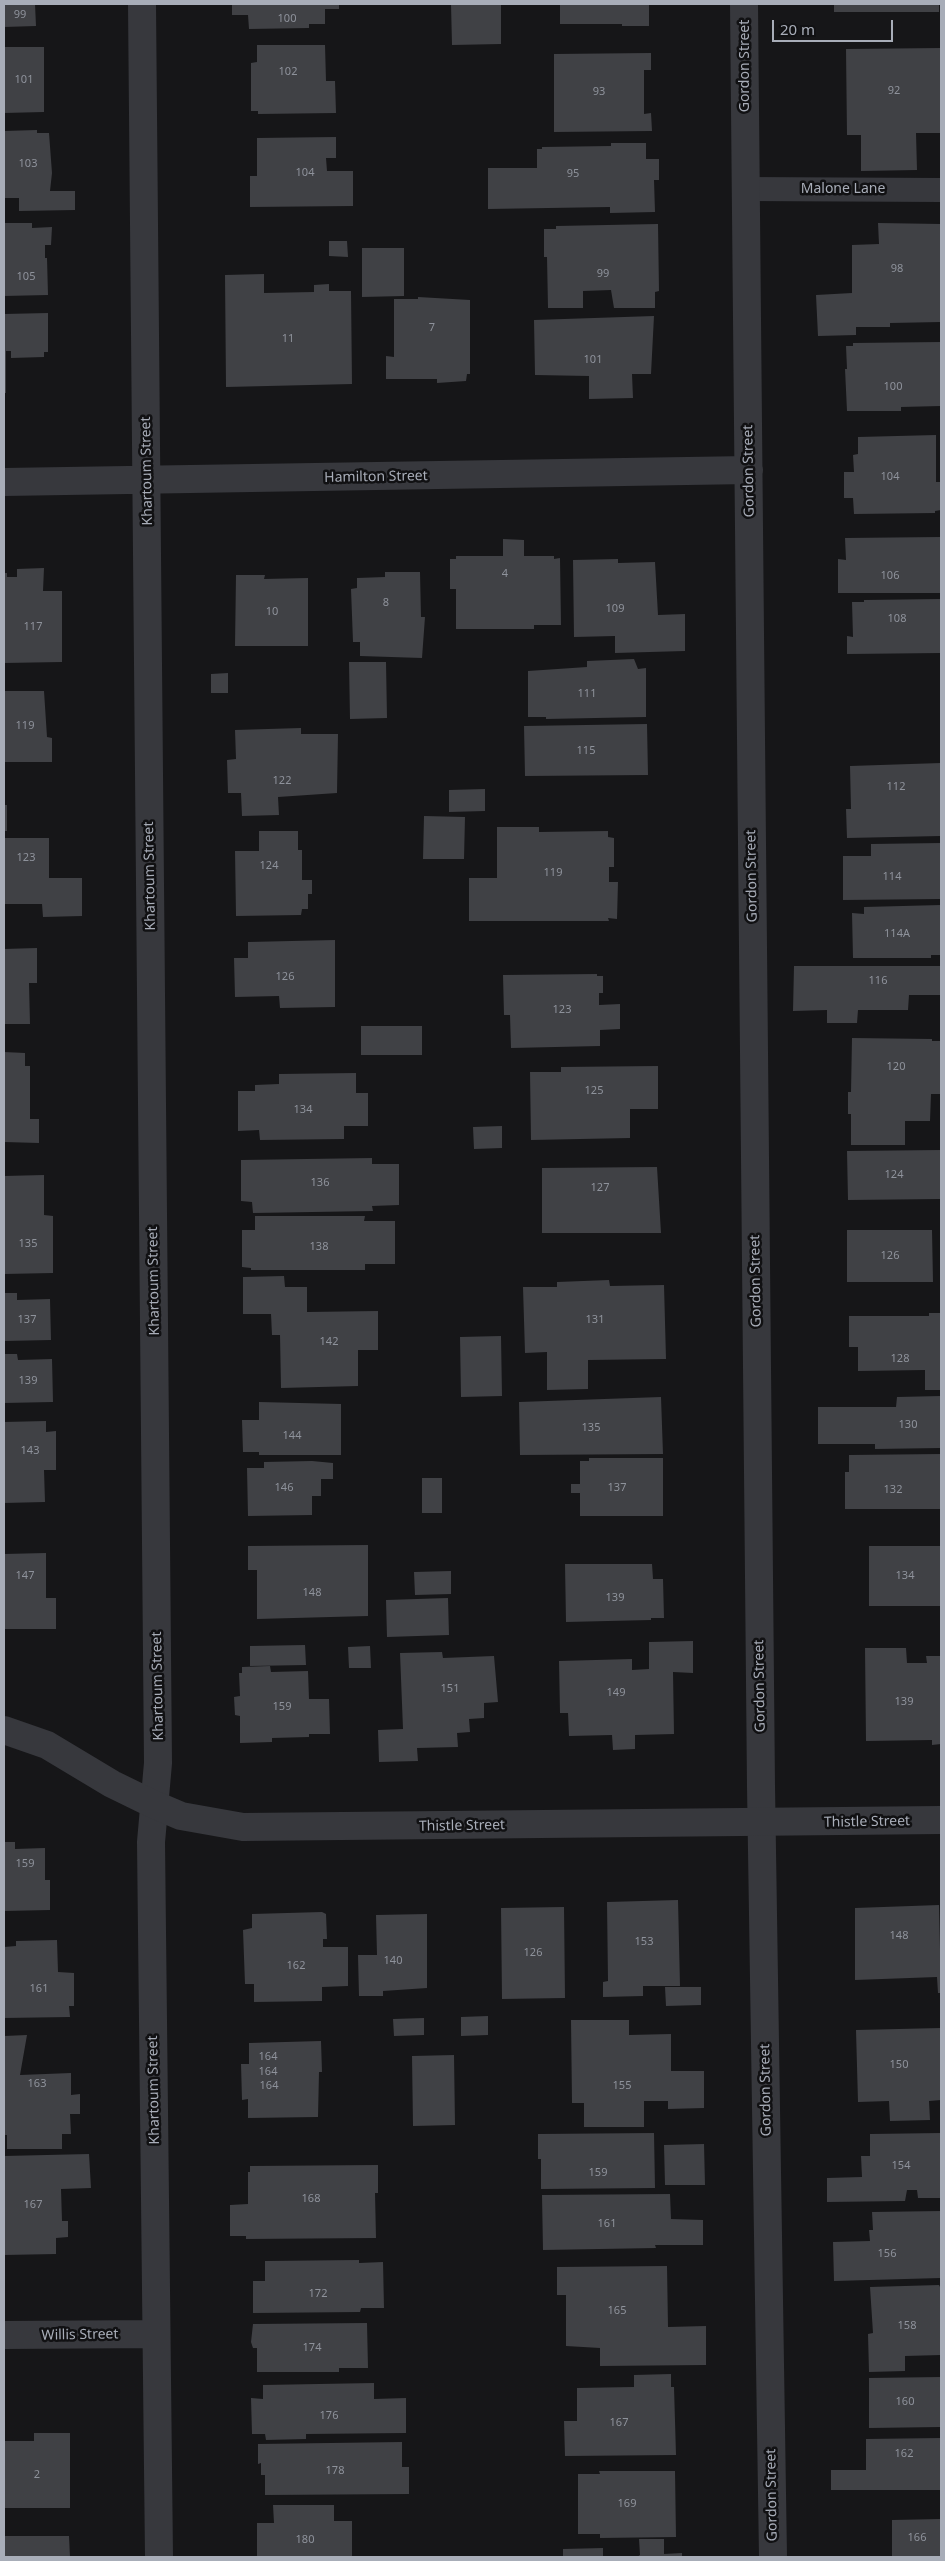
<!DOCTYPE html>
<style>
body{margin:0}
#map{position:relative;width:945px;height:2561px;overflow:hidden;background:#161618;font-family:"Noto Sans",sans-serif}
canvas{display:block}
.frame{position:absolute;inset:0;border:5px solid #a8adb8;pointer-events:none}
.scale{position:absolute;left:772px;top:20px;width:121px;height:22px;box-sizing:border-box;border:2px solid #a8adb8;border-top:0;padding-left:6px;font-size:15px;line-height:18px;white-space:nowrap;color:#a8adb8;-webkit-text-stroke:4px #111113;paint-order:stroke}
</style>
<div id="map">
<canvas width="945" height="2561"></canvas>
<div class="frame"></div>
<div class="scale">20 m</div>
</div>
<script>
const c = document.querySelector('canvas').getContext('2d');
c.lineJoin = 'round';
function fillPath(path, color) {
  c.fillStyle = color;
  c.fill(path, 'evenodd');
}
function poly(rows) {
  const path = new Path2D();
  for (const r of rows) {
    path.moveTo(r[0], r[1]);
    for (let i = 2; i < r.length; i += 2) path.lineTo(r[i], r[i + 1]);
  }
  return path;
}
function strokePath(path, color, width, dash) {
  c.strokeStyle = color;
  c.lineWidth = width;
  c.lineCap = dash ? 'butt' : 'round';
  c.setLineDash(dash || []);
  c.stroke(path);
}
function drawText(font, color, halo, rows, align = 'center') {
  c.font = font + ' "Noto Sans",sans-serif';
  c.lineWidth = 5;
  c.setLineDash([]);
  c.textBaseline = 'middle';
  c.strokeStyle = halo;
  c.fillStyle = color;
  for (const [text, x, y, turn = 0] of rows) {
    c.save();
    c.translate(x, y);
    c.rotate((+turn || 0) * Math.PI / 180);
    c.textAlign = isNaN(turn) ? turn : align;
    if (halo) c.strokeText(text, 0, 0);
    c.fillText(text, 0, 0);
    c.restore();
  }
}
const building = poly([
 [4,4,35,4,36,26,4,27],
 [232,4,339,4,339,9,325,9,325,24,309,24,309,28,249,29,248,15,232,15],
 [451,4,501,4,501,44,452,45],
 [560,4,649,4,649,26,622,26,622,24,560,24],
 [834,4,939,4,939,12,834,12],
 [257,45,325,45,326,81,335,81,336,113,258,114,258,111,251,111,251,63,257,62],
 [4,47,44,47,44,112,4,113],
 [941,48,941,133,916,133,917,170,861,171,861,135,847,135,846,49],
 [651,53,651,70,644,70,644,114,651,113,652,131,554,132,554,54],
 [37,130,37,133,49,133,52,173,50,191,75,191,75,210,19,211,19,198,4,198,4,131],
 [336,137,336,158,326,158,327,171,353,171,353,206,250,207,250,176,257,176,257,138],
 [611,143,646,143,646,159,659,159,659,180,654,180,655,212,610,213,610,207,488,209,488,168,537,168,537,149,542,149,542,147,611,146],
 [4,223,32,223,32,228,52,227,51,245,45,245,45,258,47,258,48,295,4,296],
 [878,223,941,224,941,322,890,323,890,327,856,327,856,335,818,336,816,295,852,293,852,245,879,244],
 [658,224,659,291,655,292,655,308,614,308,611,290,583,291,583,308,548,308,547,257,544,257,544,229,556,229,556,226],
 [329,241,347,241,348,257,329,256],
 [362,248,404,248,404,296,362,297],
 [264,274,264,293,314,292,314,285,329,284,329,291,351,291,352,384,226,387,225,275],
 [418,297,470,300,470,374,467,374,466,381,437,383,437,379,386,379,386,356,394,357,394,299,418,299],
 [48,313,48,352,44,352,44,357,11,358,11,351,6,351,6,393,4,393,4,314],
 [654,316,651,374,632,374,633,398,589,399,589,376,535,375,534,320],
 [941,342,941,406,901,407,901,411,847,411,845,369,847,369,846,346,853,346,853,343],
 [936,435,936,482,941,482,941,510,935,511,935,513,854,514,853,498,844,498,844,472,854,472,853,455,858,454,858,437],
 [941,537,941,593,838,593,838,559,846,560,845,538],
 [503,539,524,540,524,556,554,556,554,559,560,558,561,625,534,625,534,629,456,629,456,589,450,589,450,559,456,559,456,556,503,556],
 [618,559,618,563,655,562,658,615,685,614,685,651,615,653,615,636,574,637,573,560],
 [44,568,43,591,62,591,62,662,4,663,4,573,7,573,7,577,17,577,17,569],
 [385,572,420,572,421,617,425,617,422,658,360,656,360,642,353,642,351,589,357,588,357,578,385,577],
 [236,575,265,575,264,579,308,578,308,646,235,646],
 [941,599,941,653,847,654,847,636,853,637,852,602,864,602,864,600],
 [634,659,638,669,646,668,646,717,546,719,546,717,528,717,528,671,587,667,587,661],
 [349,662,386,662,387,718,350,719],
 [228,673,228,693,211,693,211,674],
 [4,691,44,691,47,737,52,738,52,762,4,762],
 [647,724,648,775,525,776,524,726],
 [301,728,301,734,338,734,337,793,278,797,279,815,242,816,241,793,228,793,227,760,236,759,235,730],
 [941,763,941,836,847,838,846,809,851,809,850,766],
 [485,789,485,811,449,812,449,790],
 [4,805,7,805,7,831,4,831],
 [424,816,465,817,464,859,423,859],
 [497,827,539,827,539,832,608,831,608,837,614,838,614,867,609,867,609,882,618,882,617,919,608,918,609,921,469,921,469,878,497,878],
 [259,831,298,831,298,850,302,850,302,880,312,880,312,894,308,894,308,909,302,909,301,915,236,916,235,851,259,851],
 [4,838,49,838,49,878,82,878,82,916,43,917,42,904,4,904],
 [941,843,941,899,843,900,843,856,871,856,871,844],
 [941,905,941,955,931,955,931,958,853,958,852,913,864,914,864,907],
 [335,940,335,1007,280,1008,279,996,235,997,234,958,248,958,248,942],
 [37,948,37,983,29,983,30,1024,4,1024,4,949],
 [794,966,941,966,941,995,909,995,908,1010,858,1010,857,1023,827,1023,827,1010,793,1011],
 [597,974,597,976,603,976,603,993,599,993,599,1005,620,1004,620,1029,600,1030,600,1046,511,1048,510,1015,504,1015,503,975],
 [361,1026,422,1026,422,1055,361,1055],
 [852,1038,932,1039,932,1041,941,1041,941,1094,931,1094,930,1121,905,1121,905,1145,851,1145,851,1114,848,1114,848,1092,851,1092],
 [4,1052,25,1053,25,1066,30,1066,30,1119,39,1119,39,1143,4,1142],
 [658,1066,658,1109,630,1109,630,1138,531,1140,530,1072,561,1072,561,1067],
 [356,1073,356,1093,368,1093,368,1126,344,1126,344,1139,260,1140,259,1130,238,1131,238,1091,255,1091,255,1085,279,1084,279,1074],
 [502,1126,502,1148,474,1149,473,1127],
 [941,1150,941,1199,848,1200,847,1151],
 [372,1158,372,1164,399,1164,399,1205,372,1206,373,1211,253,1213,252,1202,241,1201,241,1160],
 [657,1167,661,1233,542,1233,542,1168],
 [44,1175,44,1215,53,1216,53,1273,4,1274,4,1176],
 [255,1216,365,1216,364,1221,395,1221,395,1264,365,1264,365,1270,251,1270,251,1268,242,1267,242,1230,255,1230],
 [847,1230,932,1230,933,1282,847,1282],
 [284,1276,285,1287,307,1287,307,1312,378,1311,378,1350,358,1350,358,1386,281,1388,280,1335,272,1335,271,1314,243,1314,243,1277],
 [609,1280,610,1286,664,1285,666,1359,588,1360,588,1389,547,1390,547,1352,525,1353,523,1287,557,1287,557,1282],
 [4,1293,17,1293,17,1300,50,1299,51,1340,4,1341],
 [929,1313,941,1313,941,1390,925,1390,925,1370,858,1371,858,1347,849,1347,849,1316,929,1316],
 [501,1336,502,1396,461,1397,460,1337],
 [4,1354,17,1354,18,1360,52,1359,53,1402,4,1403],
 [941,1396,941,1448,875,1449,875,1444,818,1444,818,1407,896,1407,897,1397],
 [661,1397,663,1454,520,1455,519,1402],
 [259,1402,341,1404,341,1455,259,1455,259,1452,243,1452,242,1420,259,1420],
 [46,1421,46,1432,56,1431,56,1470,44,1470,45,1502,4,1503,4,1422],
 [941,1454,941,1509,845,1509,845,1472,849,1472,849,1455],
 [589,1458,663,1458,663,1516,580,1516,580,1493,571,1493,571,1484,580,1484,580,1461,589,1461],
 [312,1461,333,1463,333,1479,321,1479,321,1496,312,1496,312,1515,248,1516,247,1468,264,1468,264,1462],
 [422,1478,442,1478,442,1513,422,1513],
 [368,1545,368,1616,257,1619,257,1570,248,1570,248,1546],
 [869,1546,941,1546,941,1606,869,1606],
 [46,1553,46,1598,56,1598,56,1629,4,1629,4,1554],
 [565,1564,652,1564,653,1579,663,1579,664,1618,651,1618,651,1620,566,1622],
 [451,1571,451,1594,415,1595,414,1572],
 [448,1598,449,1635,387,1637,386,1600],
 [693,1641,693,1673,673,1672,674,1734,635,1735,635,1749,613,1750,612,1735,569,1736,568,1713,560,1713,559,1661,632,1659,632,1670,649,1669,649,1642],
 [305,1645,306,1665,250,1666,250,1646],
 [370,1646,371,1668,349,1668,348,1647],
 [865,1648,906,1648,907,1663,927,1663,926,1656,941,1656,941,1744,932,1745,932,1740,866,1741],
 [442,1652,443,1658,494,1656,498,1702,484,1703,484,1718,469,1719,470,1732,457,1733,458,1747,417,1748,418,1761,379,1762,378,1730,403,1729,400,1653],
 [270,1666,271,1672,308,1671,309,1699,329,1699,330,1734,309,1734,309,1737,272,1738,272,1742,240,1743,240,1716,235,1715,234,1697,240,1696,239,1673,242,1673,242,1667],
 [4,1842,15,1842,15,1849,45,1848,45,1880,50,1880,50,1910,4,1911],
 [678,1900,680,1986,643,1986,643,1996,603,1997,603,1982,608,1981,607,1902],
 [939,1905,941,1993,938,1993,937,1977,855,1980,855,1908],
 [564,1907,565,1998,502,1999,501,1908],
 [322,1912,326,1914,327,1939,323,1939,323,1947,348,1947,348,1986,322,1987,322,2001,254,2002,254,1984,245,1984,243,1930,252,1928,252,1914],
 [427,1914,427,1988,383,1991,383,1996,359,1996,358,1955,377,1955,376,1915],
 [57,1940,58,1972,74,1973,74,2006,69,2006,70,2017,4,2018,4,1947,16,1946,16,1941],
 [665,1987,701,1987,701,2005,666,2006],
 [488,2016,488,2035,461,2036,461,2017],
 [424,2018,424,2035,394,2036,393,2019],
 [571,2020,629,2020,629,2035,671,2034,671,2071,704,2071,704,2108,668,2109,668,2101,644,2101,644,2127,584,2127,584,2103,572,2103],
 [941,2028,941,2100,929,2101,930,2120,890,2121,889,2101,858,2102,856,2030],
 [27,2035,20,2075,71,2073,71,2095,80,2094,80,2114,70,2114,71,2134,62,2134,62,2149,7,2149,7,2135,4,2135,4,2036],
 [321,2041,322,2072,319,2072,318,2117,248,2118,248,2099,242,2100,241,2064,249,2064,249,2043],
 [454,2055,455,2125,413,2126,412,2056],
 [654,2133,655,2188,541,2189,541,2159,538,2159,538,2134],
 [941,2133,941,2198,918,2198,917,2190,907,2190,905,2201,827,2202,827,2178,862,2177,861,2156,870,2156,870,2134],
 [704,2144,705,2185,665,2185,664,2145],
 [89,2154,91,2188,61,2189,62,2221,68,2221,68,2237,56,2238,56,2254,4,2255,4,2156],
 [378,2165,378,2193,375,2193,376,2238,246,2239,246,2236,230,2236,230,2205,248,2204,248,2172,250,2172,250,2166],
 [670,2194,671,2219,703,2220,703,2245,655,2245,656,2248,543,2250,542,2195],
 [941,2211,941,2278,834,2281,833,2242,870,2241,869,2230,873,2230,872,2212],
 [359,2260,359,2263,383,2262,384,2308,361,2308,360,2312,253,2313,253,2281,265,2281,265,2261],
 [667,2266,668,2327,706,2326,706,2365,600,2366,600,2348,566,2346,566,2295,557,2295,557,2267],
 [939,2285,941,2289,941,2355,905,2356,905,2371,869,2372,868,2334,873,2333,870,2287],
 [367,2323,368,2368,339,2368,339,2372,257,2372,257,2348,253,2348,251,2342,253,2324],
 [671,2374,671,2387,674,2387,676,2455,565,2456,564,2421,577,2421,577,2388,634,2387,634,2375],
 [941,2377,941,2427,869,2428,869,2378],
 [374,2383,374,2399,406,2398,406,2433,306,2434,306,2439,266,2440,265,2434,252,2434,251,2398,263,2399,263,2385],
 [34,2433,70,2433,70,2508,4,2508,4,2441,34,2441],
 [941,2438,941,2490,831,2490,831,2470,866,2470,866,2439],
 [402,2442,402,2467,409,2467,409,2494,265,2495,265,2475,261,2475,261,2463,258,2464,258,2444],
 [599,2471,675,2471,676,2537,600,2538,600,2534,578,2534,578,2474,600,2474],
 [273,2505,334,2505,334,2521,352,2521,352,2557,257,2557,257,2523,274,2523],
 [941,2519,941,2557,892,2557,892,2520],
 [4,2536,69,2536,70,2557,4,2557],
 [639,2539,664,2539,664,2554,682,2553,682,2557,637,2557,640,2555],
 [603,2548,603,2557,563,2557,563,2549]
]);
const service = poly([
 [746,189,941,190]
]);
const minor = poly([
 [142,4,158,1763,151,1842,159,2557],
 [744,4,761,1786,773,2557],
 [4,482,749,470],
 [4,2335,156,2334]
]);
const tertiary = poly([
 [4,1730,47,1745,112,1784,155,1805,181,1816,243,1827,941,1820]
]);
const numberNames = [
 ["99",20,15],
 ["100",287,19],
 ["102",288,72],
 ["101",24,80],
 ["92",894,91],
 ["93",599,92],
 ["103",28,164],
 ["104",305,173],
 ["95",573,174],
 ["98",897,269],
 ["99",603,274],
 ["105",26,277],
 ["7",432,328],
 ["11",288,339],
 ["101",593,360],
 ["100",893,387],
 ["104",890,477],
 ["4",505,574],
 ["106",890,576],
 ["8",386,603],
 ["109",615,609],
 ["10",272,612],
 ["108",897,619],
 ["117",33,627],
 ["111",587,694],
 ["119",25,726],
 ["115",586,751],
 ["122",282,781],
 ["112",896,787],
 ["123",26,858],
 ["124",269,866],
 ["119",553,873],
 ["114",892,877],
 ["114A",897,934],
 ["126",285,977],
 ["116",878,981],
 ["123",562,1010],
 ["120",896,1067],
 ["125",594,1091],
 ["134",303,1110],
 ["124",894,1175],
 ["136",320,1183],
 ["127",600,1188],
 ["135",28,1244],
 ["138",319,1247],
 ["126",890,1256],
 ["137",27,1320],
 ["131",595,1320],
 ["142",329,1342],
 ["128",900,1359],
 ["139",28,1381],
 ["130",908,1425],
 ["135",591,1428],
 ["144",292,1436],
 ["143",30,1451],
 ["146",284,1488],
 ["137",617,1488],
 ["132",893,1490],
 ["147",25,1576],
 ["134",905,1576],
 ["148",312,1593],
 ["139",615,1598],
 ["151",450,1689],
 ["149",616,1693],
 ["139",904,1702],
 ["159",282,1707],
 ["159",25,1864],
 ["148",899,1936],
 ["153",644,1942],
 ["126",533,1953],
 ["140",393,1961],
 ["162",296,1966],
 ["161",39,1989],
 ["164",268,2057],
 ["150",899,2065],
 ["164",268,2072],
 ["163",37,2084],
 ["164",269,2086],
 ["155",622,2086],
 ["154",901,2166],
 ["159",598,2173],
 ["168",311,2199],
 ["167",33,2205],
 ["161",607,2224],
 ["156",887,2254],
 ["172",318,2294],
 ["165",617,2311],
 ["158",907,2326],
 ["174",312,2348],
 ["160",905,2402],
 ["176",329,2416],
 ["167",619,2423],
 ["162",904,2454],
 ["178",335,2471],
 ["2",37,2475],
 ["169",627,2504],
 ["166",917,2538],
 ["180",305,2540]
];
const streetNames = [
 ["Gordon Street",745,66,-90],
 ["Malone Lane",843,189],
 ["Khartoum Street",147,471,-91],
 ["Gordon Street",749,471,-91],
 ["Hamilton Street",376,477,-1],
 ["Khartoum Street",150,876,-91],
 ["Gordon Street",752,876,-91],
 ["Khartoum Street",154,1281,-91],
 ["Gordon Street",756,1281,-91],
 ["Khartoum Street",158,1686,-91],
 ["Gordon Street",760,1686,-91],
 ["Thistle Street",867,1822,-1],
 ["Thistle Street",462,1826,-1],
 ["Khartoum Street",154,2090,-91],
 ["Gordon Street",766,2090,-91],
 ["Willis Street",80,2335,-1],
 ["Gordon Street",772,2495,-91]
];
fillPath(building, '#404145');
strokePath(service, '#37383d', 24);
strokePath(minor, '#37383d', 28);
strokePath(tertiary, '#37383d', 28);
drawText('11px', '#8e929b', null, numberNames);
drawText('14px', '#a8adb8', '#111113', streetNames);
</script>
